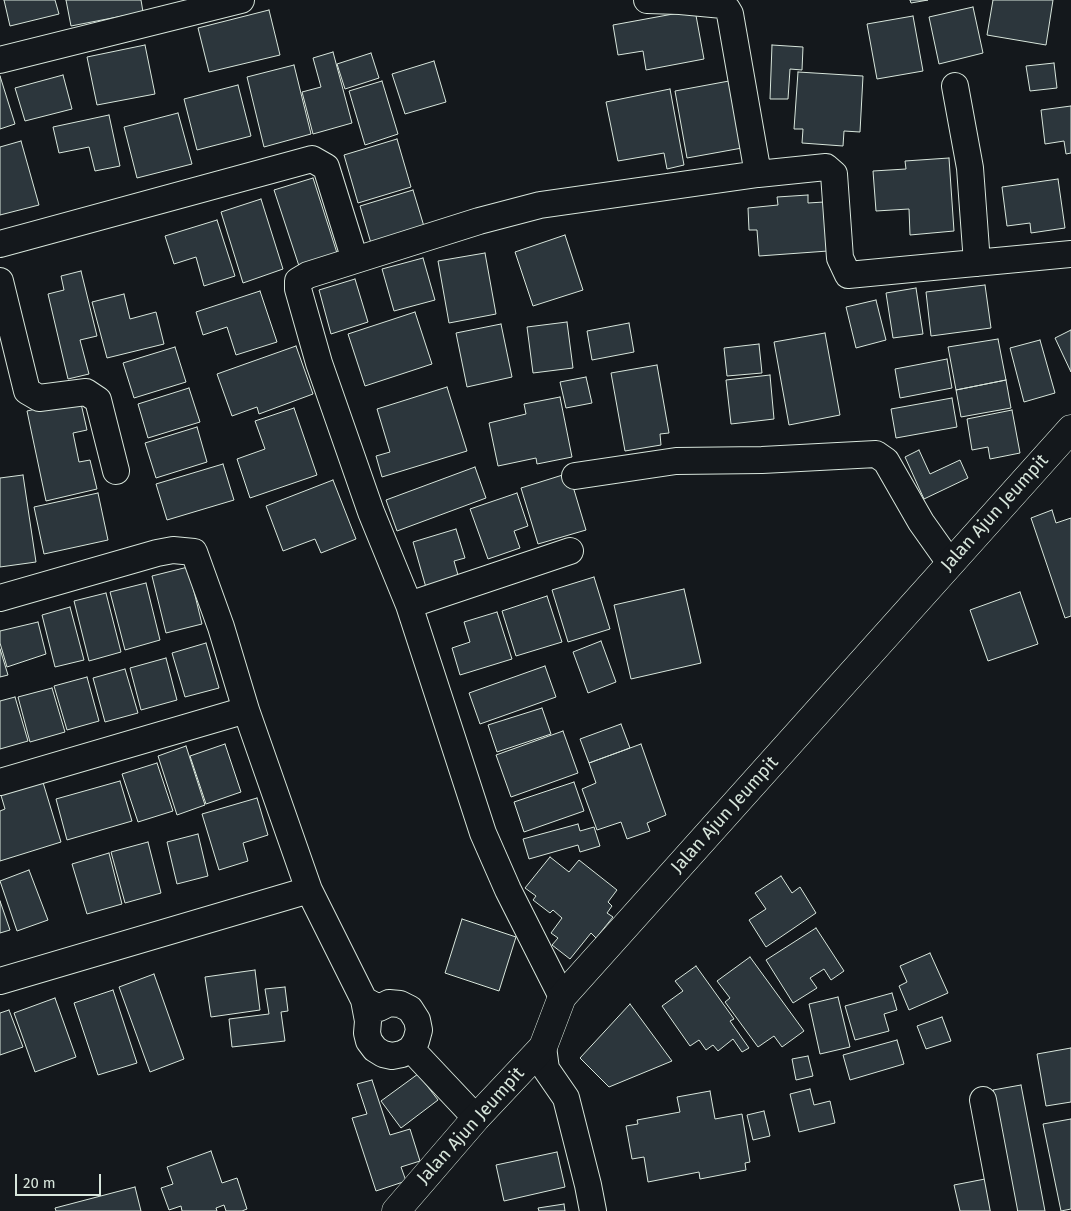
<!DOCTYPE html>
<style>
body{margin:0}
#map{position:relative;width:1071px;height:1211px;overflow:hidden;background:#14181c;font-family:"Fira Sans",sans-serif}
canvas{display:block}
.scale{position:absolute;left:15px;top:1174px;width:86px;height:22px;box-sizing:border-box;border:2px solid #d8e6dc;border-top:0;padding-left:6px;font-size:15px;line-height:18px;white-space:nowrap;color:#d8e6dc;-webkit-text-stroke:4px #14181c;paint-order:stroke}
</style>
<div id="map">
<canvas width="1071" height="1211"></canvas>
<div class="scale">20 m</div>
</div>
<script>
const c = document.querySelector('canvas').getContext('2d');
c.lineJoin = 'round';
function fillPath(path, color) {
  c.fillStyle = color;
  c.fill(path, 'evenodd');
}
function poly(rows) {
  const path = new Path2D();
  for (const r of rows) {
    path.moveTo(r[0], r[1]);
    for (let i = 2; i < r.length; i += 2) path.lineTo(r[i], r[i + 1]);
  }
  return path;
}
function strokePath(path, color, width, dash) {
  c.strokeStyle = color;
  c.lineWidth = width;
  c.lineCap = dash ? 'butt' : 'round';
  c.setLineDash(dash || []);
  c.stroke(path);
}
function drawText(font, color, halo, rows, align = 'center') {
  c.font = font + ' "Fira Sans",sans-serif';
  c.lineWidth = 4;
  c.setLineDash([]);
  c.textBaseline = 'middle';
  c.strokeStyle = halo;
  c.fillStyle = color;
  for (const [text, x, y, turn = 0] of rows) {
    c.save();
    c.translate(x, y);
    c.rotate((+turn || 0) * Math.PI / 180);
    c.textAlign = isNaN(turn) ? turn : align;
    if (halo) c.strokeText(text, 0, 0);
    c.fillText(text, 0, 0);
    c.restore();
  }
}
const building = poly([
 [4,0,55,0,59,14,10,26,4,0],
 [66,0,141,0,143,12,71,26,66,0],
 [910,0,928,0,911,3,910,0],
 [993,0,1053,0,1046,45,987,35,993,0],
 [973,7,983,53,939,64,929,17,973,7],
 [269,10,280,55,209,72,198,28,269,10],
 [695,10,704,59,646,70,643,51,618,55,613,25,695,10],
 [913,16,923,71,877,79,867,24,913,16],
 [145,45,155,94,97,105,87,57,145,45],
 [772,45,803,47,802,70,790,69,788,99,770,99,772,45],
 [333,52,352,123,313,134,302,92,321,87,313,58,333,52],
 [371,53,379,78,345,89,337,64,371,53],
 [434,61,446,102,405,114,392,74,434,61],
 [1054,63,1057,88,1030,91,1026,66,1054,63],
 [294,65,311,134,264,147,247,77,294,65],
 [798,72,863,76,860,132,844,131,843,146,802,143,803,129,794,129,798,72],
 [63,75,72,109,25,121,15,88,63,75],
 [0,76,15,124,0,129,0,76],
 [382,81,398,134,365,145,349,91,382,81],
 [729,81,742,148,687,158,675,91,729,81],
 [238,85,251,136,197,150,184,99,238,85],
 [670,89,684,165,667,169,664,153,618,161,606,102,670,89],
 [1071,106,1071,153,1066,154,1064,141,1045,144,1041,110,1071,106],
 [178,113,192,164,137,178,124,127,178,113],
 [109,115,120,166,95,171,89,147,59,153,53,127,109,115],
 [397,139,411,187,358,203,344,155,397,139],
 [21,141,39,205,0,215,0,147,21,141],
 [949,158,954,231,910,235,909,209,876,211,873,171,906,169,905,161,949,158],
 [313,178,337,253,299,266,274,190,313,178],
 [1058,179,1065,228,1031,233,1030,223,1007,226,1002,187,1058,179],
 [413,190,426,233,373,250,360,206,413,190],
 [808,195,808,203,824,202,828,251,759,256,757,230,749,230,748,208,778,205,777,197,808,195],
 [261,199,283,269,243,283,221,212,261,199],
 [217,220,235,276,204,286,196,257,174,264,165,236,217,220],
 [565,235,583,290,533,306,515,252,565,235],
 [485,253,496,314,449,323,438,261,485,253],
 [423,258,435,300,394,311,382,269,423,258],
 [81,271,97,336,80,340,89,374,68,379,48,294,64,290,61,276,81,271],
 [355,279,368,322,331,334,319,290,355,279],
 [985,285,991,328,931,336,926,292,985,285],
 [916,288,923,334,893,338,886,293,916,288],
 [260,291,277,342,236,355,227,327,203,335,196,312,260,291],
 [124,294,130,319,156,312,164,344,107,358,92,302,124,294],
 [876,300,886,340,856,348,846,307,876,300],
 [415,312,432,364,365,386,348,334,415,312],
 [567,322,573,368,533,373,527,327,567,322],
 [629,323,634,352,592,360,587,331,629,323],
 [501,324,512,377,467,387,456,333,501,324],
 [1071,330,1071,372,1055,338,1071,330],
 [825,333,840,415,789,425,774,342,825,333],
 [998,339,1006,380,956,390,948,347,998,339],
 [1040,340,1055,393,1024,402,1010,348,1040,340],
 [759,344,762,373,727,376,724,348,759,344],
 [296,346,313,394,259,414,257,407,232,416,217,374,296,346],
 [175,347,186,382,134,398,123,363,175,347],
 [947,359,952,388,900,398,895,369,947,359],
 [657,365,669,433,660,434,661,445,625,451,611,373,657,365],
 [770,375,774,419,731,424,726,380,770,375],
 [586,377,592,403,566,408,560,382,586,377],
 [1006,380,1011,408,961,417,956,390,1006,380],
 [447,387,467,451,382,477,376,456,390,452,377,409,447,387],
 [189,388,200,422,148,438,138,404,189,388],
 [560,397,572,457,537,464,536,458,498,466,489,423,526,414,524,404,560,397],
 [952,398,957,427,896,438,891,409,952,398],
 [80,399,87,430,73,433,79,462,90,460,97,489,46,501,27,411,80,399],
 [294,408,317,475,250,498,237,459,265,449,255,421,294,408],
 [1012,410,1020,453,990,459,988,447,972,450,967,419,1012,410],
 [197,427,207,462,156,478,145,443,197,427],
 [919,450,930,474,960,460,968,478,924,499,905,457,919,450],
 [223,464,234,500,167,520,156,484,223,464],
 [475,467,486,498,397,531,386,500,475,467],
 [569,473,586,530,538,544,521,488,569,473],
 [23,475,36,562,0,567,0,478,23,475],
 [333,480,356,539,321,553,315,539,283,551,266,506,333,480],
 [98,493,108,540,44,554,34,507,98,493],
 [517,493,528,526,514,531,520,548,488,559,470,509,517,493],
 [1052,510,1056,523,1071,518,1071,616,1065,618,1031,518,1052,510],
 [456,529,465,558,454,561,460,582,427,591,413,542,456,529],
 [188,567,202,624,166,633,152,576,188,567],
 [594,577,610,629,568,642,552,590,594,577],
 [146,583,160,640,125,650,110,592,146,583],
 [684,589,701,663,631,679,614,605,684,589],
 [1020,592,1038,644,988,661,970,610,1020,592],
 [106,593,121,652,89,661,74,601,106,593],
 [547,596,562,642,516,656,502,611,547,596],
 [70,607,84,660,55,667,42,615,70,607],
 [497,612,512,659,460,675,452,648,470,642,464,622,497,612],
 [38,622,46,654,7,667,0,643,0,631,38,622],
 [601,641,616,682,588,693,573,652,601,641],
 [206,643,219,688,185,697,172,653,206,643],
 [0,649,8,675,0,677,0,649],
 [166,658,177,700,141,710,130,668,166,658],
 [545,666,556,697,480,724,469,693,545,666],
 [125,669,138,713,105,722,93,678,125,669],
 [87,677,99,721,67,730,54,686,87,677],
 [52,688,65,732,30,742,18,697,52,688],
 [15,697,28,741,0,749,0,701,15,697],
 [542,708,551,734,497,752,488,725,542,708],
 [621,724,630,748,589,763,580,739,621,724],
 [563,731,578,773,511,797,496,755,563,731],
 [225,744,241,792,206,804,190,756,225,744],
 [641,744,666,815,647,823,650,831,627,839,621,822,597,830,582,789,596,783,589,763,641,744],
 [186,746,205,805,177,815,158,756,186,746],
 [157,763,173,811,138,822,122,774,157,763],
 [42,779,61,842,0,861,0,811,5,809,0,792,42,779],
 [120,781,132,821,67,840,56,799,120,781],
 [574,782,584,811,524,832,514,802,574,782],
 [257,798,268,835,243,843,248,861,219,870,202,814,257,798],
 [578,824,580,831,594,827,600,846,580,852,578,845,529,859,523,839,578,824],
 [198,834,208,876,177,884,167,842,198,834],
 [148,842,161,893,125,903,111,852,148,842],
 [109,853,122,904,87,914,72,864,109,853],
 [550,857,569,872,579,860,617,890,608,902,612,906,607,913,613,917,596,938,591,933,570,959,552,945,558,938,551,933,562,918,553,910,550,913,533,900,536,896,525,888,550,857],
 [29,870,48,920,17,931,0,881,29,870],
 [781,876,792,893,800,887,816,913,766,947,749,920,766,909,755,893,781,876],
 [0,901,10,930,0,933,0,901],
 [462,919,516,937,499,991,445,973,462,919],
 [816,928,844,971,831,980,824,969,810,978,817,988,793,1003,766,960,816,928],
 [930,953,948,993,909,1010,899,986,907,982,900,966,930,953],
 [750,957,804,1031,782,1047,774,1036,758,1047,725,1002,730,998,717,981,750,957],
 [696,966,734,1019,730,1021,749,1048,742,1052,733,1039,718,1051,713,1045,706,1050,699,1040,690,1046,662,1006,683,991,675,981,696,966],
 [255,970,260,1010,211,1017,205,977,255,970],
 [154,974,184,1059,150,1072,119,987,154,974],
 [285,987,288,1011,281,1012,285,1041,232,1047,229,1019,269,1014,265,989,285,987],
 [113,990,137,1063,98,1075,74,1003,113,990],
 [892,993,897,1010,884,1014,889,1031,855,1040,845,1006,892,993],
 [838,997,850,1047,820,1054,809,1004,838,997],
 [55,998,76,1057,35,1072,14,1013,55,998],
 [630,1004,672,1061,609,1087,580,1058,630,1004],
 [9,1010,23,1047,0,1055,0,1013,9,1010],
 [942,1017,951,1041,926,1049,917,1026,942,1017],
 [897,1040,904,1064,850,1080,843,1055,897,1040],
 [1071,1048,1071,1102,1046,1106,1037,1054,1071,1048],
 [808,1056,813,1076,796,1080,792,1059,808,1056],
 [418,1074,438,1100,401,1128,381,1101,418,1074],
 [372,1080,390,1135,410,1129,420,1161,401,1167,406,1181,376,1191,352,1118,367,1114,357,1084,372,1080],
 [1021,1085,1045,1211,1016,1211,993,1090,1021,1085],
 [810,1089,814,1105,830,1101,835,1123,799,1132,790,1094,810,1089],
 [710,1091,715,1119,742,1114,750,1162,745,1163,746,1170,700,1179,699,1172,648,1182,644,1157,632,1159,626,1126,638,1124,637,1120,680,1112,677,1097,710,1091],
 [764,1111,770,1136,753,1140,747,1115,764,1111],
 [1071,1119,1071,1209,1061,1211,1043,1124,1071,1119],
 [211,1151,222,1183,237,1178,247,1209,242,1211,226,1211,224,1205,216,1208,217,1211,182,1211,181,1206,169,1210,161,1188,173,1184,167,1167,211,1151],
 [557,1152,565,1187,504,1201,496,1165,557,1152],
 [985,1179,992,1211,960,1211,954,1185,985,1179],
 [135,1187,141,1211,56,1211,55,1208,135,1187],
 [564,1204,565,1211,539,1211,538,1208,564,1204]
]);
const street = poly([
 [647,0,680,1,723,5,727,9,730,14,758,174],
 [0,60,241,0],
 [955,86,970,168,977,263],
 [0,244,312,159,326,167,355,260],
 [0,281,27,391,39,398,86,392,98,400,116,471],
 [575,476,676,461,762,460,876,454,886,461,921,522,950,563],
 [0,598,157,553,173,550,194,552,221,627,246,710,309,890,364,1000],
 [409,605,570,551],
 [0,782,246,710],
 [0,981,309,890],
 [562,997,508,890,483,833,409,605,371,512,319,363,298,289,298,281,308,275,479,221,540,205,758,174,826,167,834,174,840,258,848,275,1071,254],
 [364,1000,379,1008,389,1003,400,1004,410,1009,417,1020,419,1030,416,1041,411,1049,402,1054,392,1056,383,1054,375,1049,369,1041,367,1033,368,1021,364,1000],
 [543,1047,546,1069,566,1098,588,1185,593,1211],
 [411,1049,476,1118],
 [983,1100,1004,1211]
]);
const secondary = poly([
 [396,1211,476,1118,543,1047,562,997,1071,429]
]);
const streetNames = [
 ["Jalan Ajun Jeumpit",995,513,-48],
 ["Jalan Ajun Jeumpit",725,815,-48],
 ["Jalan Ajun Jeumpit",471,1126,-48]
];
fillPath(building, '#2c363c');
strokePath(building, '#d8e6dc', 1);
strokePath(street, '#d8e6dc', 28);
strokePath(secondary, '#d8e6dc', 29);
strokePath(street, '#14181c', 26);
strokePath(secondary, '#14181c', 28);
drawText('18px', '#d8e6dc', '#14181c', streetNames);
</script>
